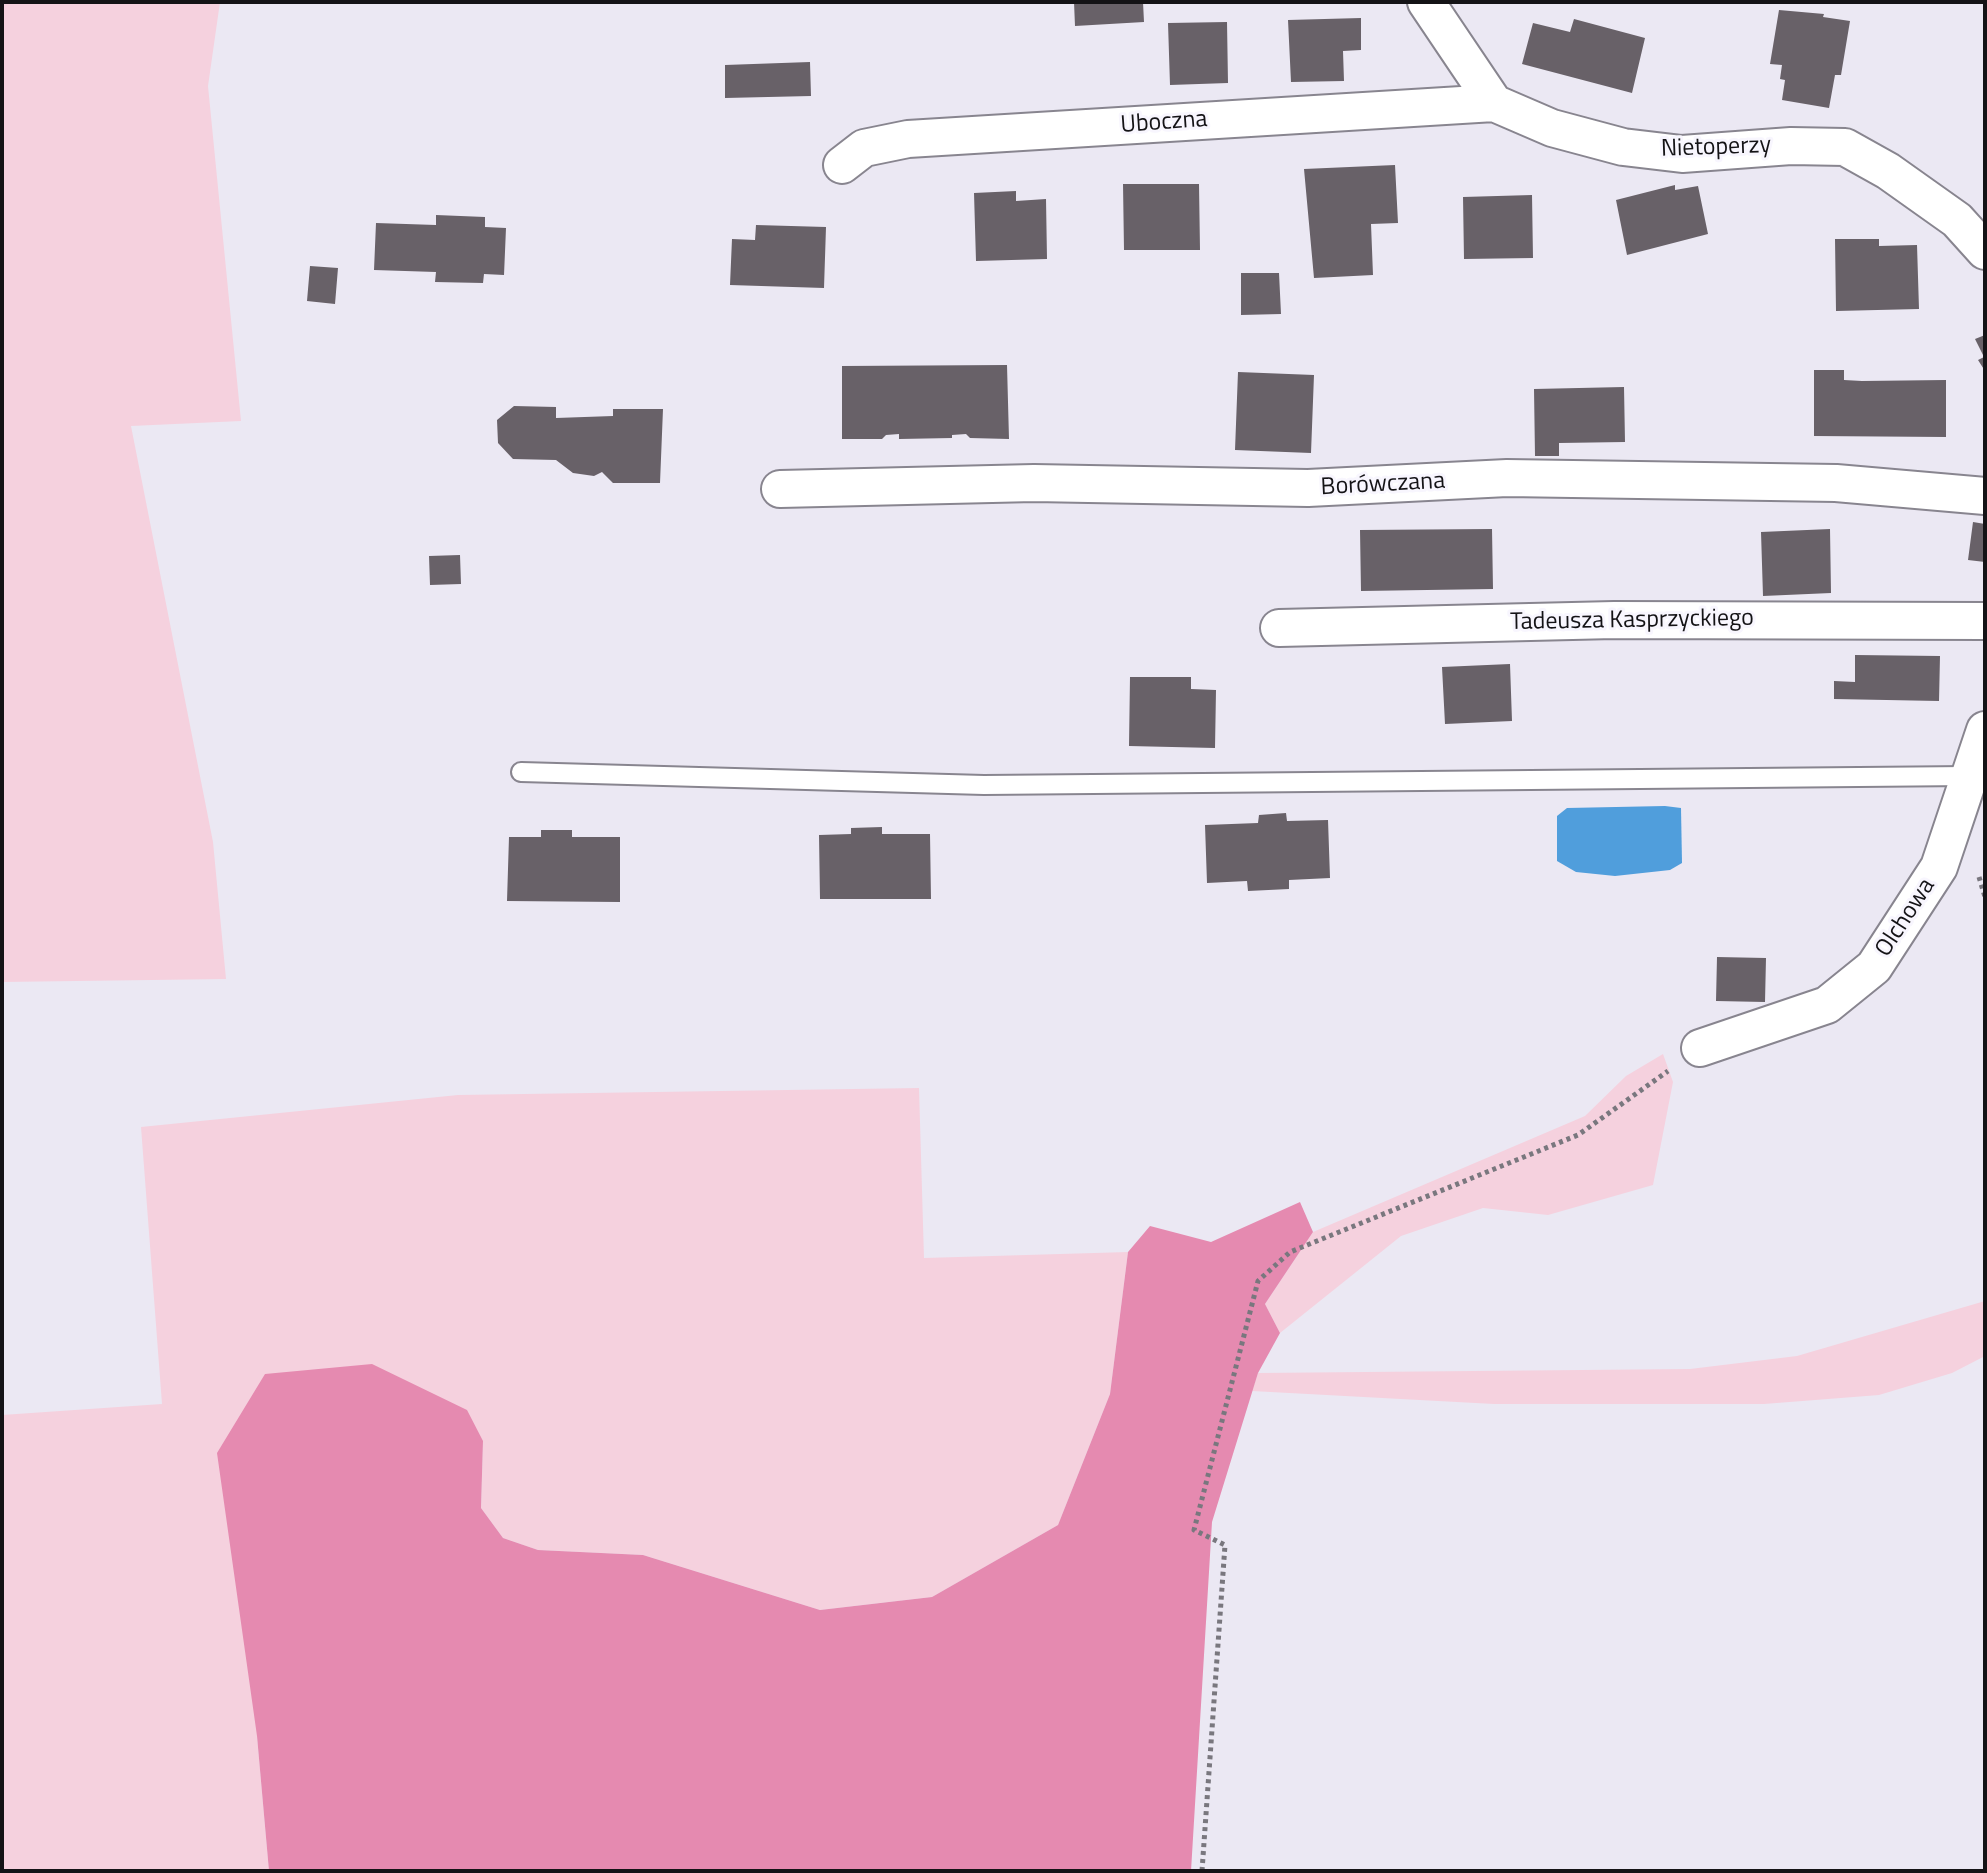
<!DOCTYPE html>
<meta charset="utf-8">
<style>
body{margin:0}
#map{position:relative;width:1987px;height:1873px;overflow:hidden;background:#ebe8f3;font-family:"Titillium Web",sans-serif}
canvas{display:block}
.frame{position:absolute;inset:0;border:4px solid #141316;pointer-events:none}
</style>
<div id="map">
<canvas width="1987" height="1873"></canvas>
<div class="frame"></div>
</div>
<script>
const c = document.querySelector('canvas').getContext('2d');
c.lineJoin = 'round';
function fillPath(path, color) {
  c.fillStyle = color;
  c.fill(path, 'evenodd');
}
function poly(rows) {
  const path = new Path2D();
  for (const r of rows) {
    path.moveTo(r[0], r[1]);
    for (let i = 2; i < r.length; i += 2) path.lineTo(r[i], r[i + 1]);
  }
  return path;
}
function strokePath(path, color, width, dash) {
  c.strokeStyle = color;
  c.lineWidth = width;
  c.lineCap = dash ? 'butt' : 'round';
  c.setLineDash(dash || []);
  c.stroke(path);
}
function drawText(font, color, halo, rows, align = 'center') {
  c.font = font + ' "Titillium Web",sans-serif';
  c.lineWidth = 6;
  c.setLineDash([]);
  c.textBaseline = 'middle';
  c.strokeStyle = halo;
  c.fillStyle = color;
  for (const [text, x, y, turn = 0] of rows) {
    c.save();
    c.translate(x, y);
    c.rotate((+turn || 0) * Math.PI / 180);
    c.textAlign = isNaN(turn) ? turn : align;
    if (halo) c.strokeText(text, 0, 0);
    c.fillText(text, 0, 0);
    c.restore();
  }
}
const green = poly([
 [2,2,220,2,208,86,241,421,131,426,213,842,226,979,2,982],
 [1663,1054,1673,1082,1653,1185,1548,1215,1483,1208,1401,1236,1280,1333,1265,1304,1313,1232,1585,1116,1626,1076],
 [919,1088,924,1258,1128,1252,1110,1394,1058,1525,932,1597,820,1610,643,1555,538,1550,503,1538,481,1508,483,1441,257,1736,269,1871,2,1871,2,1415,162,1404,141,1127,458,1095],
 [1985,1301,1985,1356,1952,1373,1879,1395,1764,1404,1494,1404,1252,1391,1258,1373,1690,1369,1797,1356]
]);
const forest = poly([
 [1300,1202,1313,1232,1265,1304,1280,1333,1258,1373,1212,1522,1191,1871,269,1871,257,1736,217,1453,265,1374,372,1364,467,1410,483,1441,481,1508,503,1538,538,1550,643,1555,820,1610,932,1597,1058,1525,1110,1394,1128,1252,1150,1226,1211,1242]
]);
const water = poly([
 [1665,806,1681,808,1682,863,1670,870,1615,876,1576,872,1557,861,1557,816,1567,808]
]);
const building = poly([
 [1074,2,1143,2,1144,22,1075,26],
 [1779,10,1824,14,1823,17,1850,21,1841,75,1835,75,1829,108,1782,100,1785,80,1780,79,1782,65,1770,64],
 [1361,18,1361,50,1343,51,1344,81,1291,82,1288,20],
 [1574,19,1645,38,1632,93,1522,64,1533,23,1570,32],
 [1227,22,1228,83,1170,85,1168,23],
 [810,62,811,96,725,98,725,65],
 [1395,165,1398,223,1371,224,1373,275,1314,278,1304,169],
 [1123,184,1199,184,1200,250,1124,250],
 [1675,185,1675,190,1698,186,1708,234,1627,255,1616,200],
 [1016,191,1016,201,1046,199,1047,259,976,261,974,193],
 [1532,195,1533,258,1464,259,1463,197],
 [436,215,485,217,485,227,506,228,504,275,484,274,483,283,435,282,436,272,374,270,376,223,436,225],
 [756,225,826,227,824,288,730,285,732,239,755,240],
 [1835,239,1879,239,1879,246,1917,245,1919,309,1836,311],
 [310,266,338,268,335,304,307,301],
 [1241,273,1279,273,1281,314,1241,315],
 [1985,335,1985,371,1978,360,1984,357,1975,339],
 [1007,365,1009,439,970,438,966,434,952,435,952,438,899,439,899,434,886,435,882,439,842,439,842,366],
 [1814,370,1844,370,1844,380,1862,381,1946,380,1946,437,1814,436],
 [1238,372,1314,375,1311,453,1235,450],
 [1624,387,1625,442,1559,443,1559,456,1535,456,1534,389],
 [514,406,556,407,556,418,613,416,613,409,663,409,660,483,613,483,602,472,594,476,573,473,556,460,513,459,498,443,497,420],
 [1973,522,1985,524,1985,562,1968,560],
 [1492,529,1493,589,1361,591,1360,530],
 [1830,529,1831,593,1763,596,1761,532],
 [460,555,461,584,430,585,429,556],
 [1855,655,1940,656,1939,701,1834,699,1834,681,1855,682],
 [1510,664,1512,721,1445,724,1442,667],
 [1130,677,1191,677,1191,689,1216,690,1215,748,1129,746],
 [1286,813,1287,821,1328,820,1330,878,1289,880,1289,889,1248,891,1247,881,1207,883,1205,825,1258,823,1259,815],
 [882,827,882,834,930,834,931,899,820,899,819,835,851,834,851,828],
 [541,830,572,830,572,837,620,837,620,902,507,901,509,837,541,837],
 [1717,957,1766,958,1765,1002,1716,1001]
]);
const path = poly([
 [1979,877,1985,897],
 [1202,1871,1225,1545,1194,1530,1258,1281,1290,1252,1578,1135,1668,1071]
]);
const service = poly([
 [521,772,984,785,1968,776]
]);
const minor = poly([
 [1426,2,1494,103,1552,128,1623,147,1682,154,1791,146,1845,147,1888,171,1957,220,1985,251],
 [842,165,864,148,908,139,1494,103],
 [780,489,1034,483,1308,488,1507,478,1836,483,1985,496],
 [1279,628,1614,620,1985,621],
 [1700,1048,1827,1005,1874,967,1939,867,1985,730]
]);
const streetNames = [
 ["Uboczna",1164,123,-4],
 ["Nietoperzy",1716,148,-2],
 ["Borówczana",1383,485,-3],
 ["Tadeusza Kasprzyckiego",1632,621,-1],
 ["Olchowa",1906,918,-57]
];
fillPath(green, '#f5d1de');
fillPath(forest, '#e58ab0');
fillPath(water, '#509edc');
fillPath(building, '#686168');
strokePath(service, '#88858f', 22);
strokePath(minor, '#88858f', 40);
strokePath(path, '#79777e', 5, [4, 4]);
strokePath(service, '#fff', 18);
strokePath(minor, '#fff', 36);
drawText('24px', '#141316', '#f8f6fe', streetNames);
</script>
